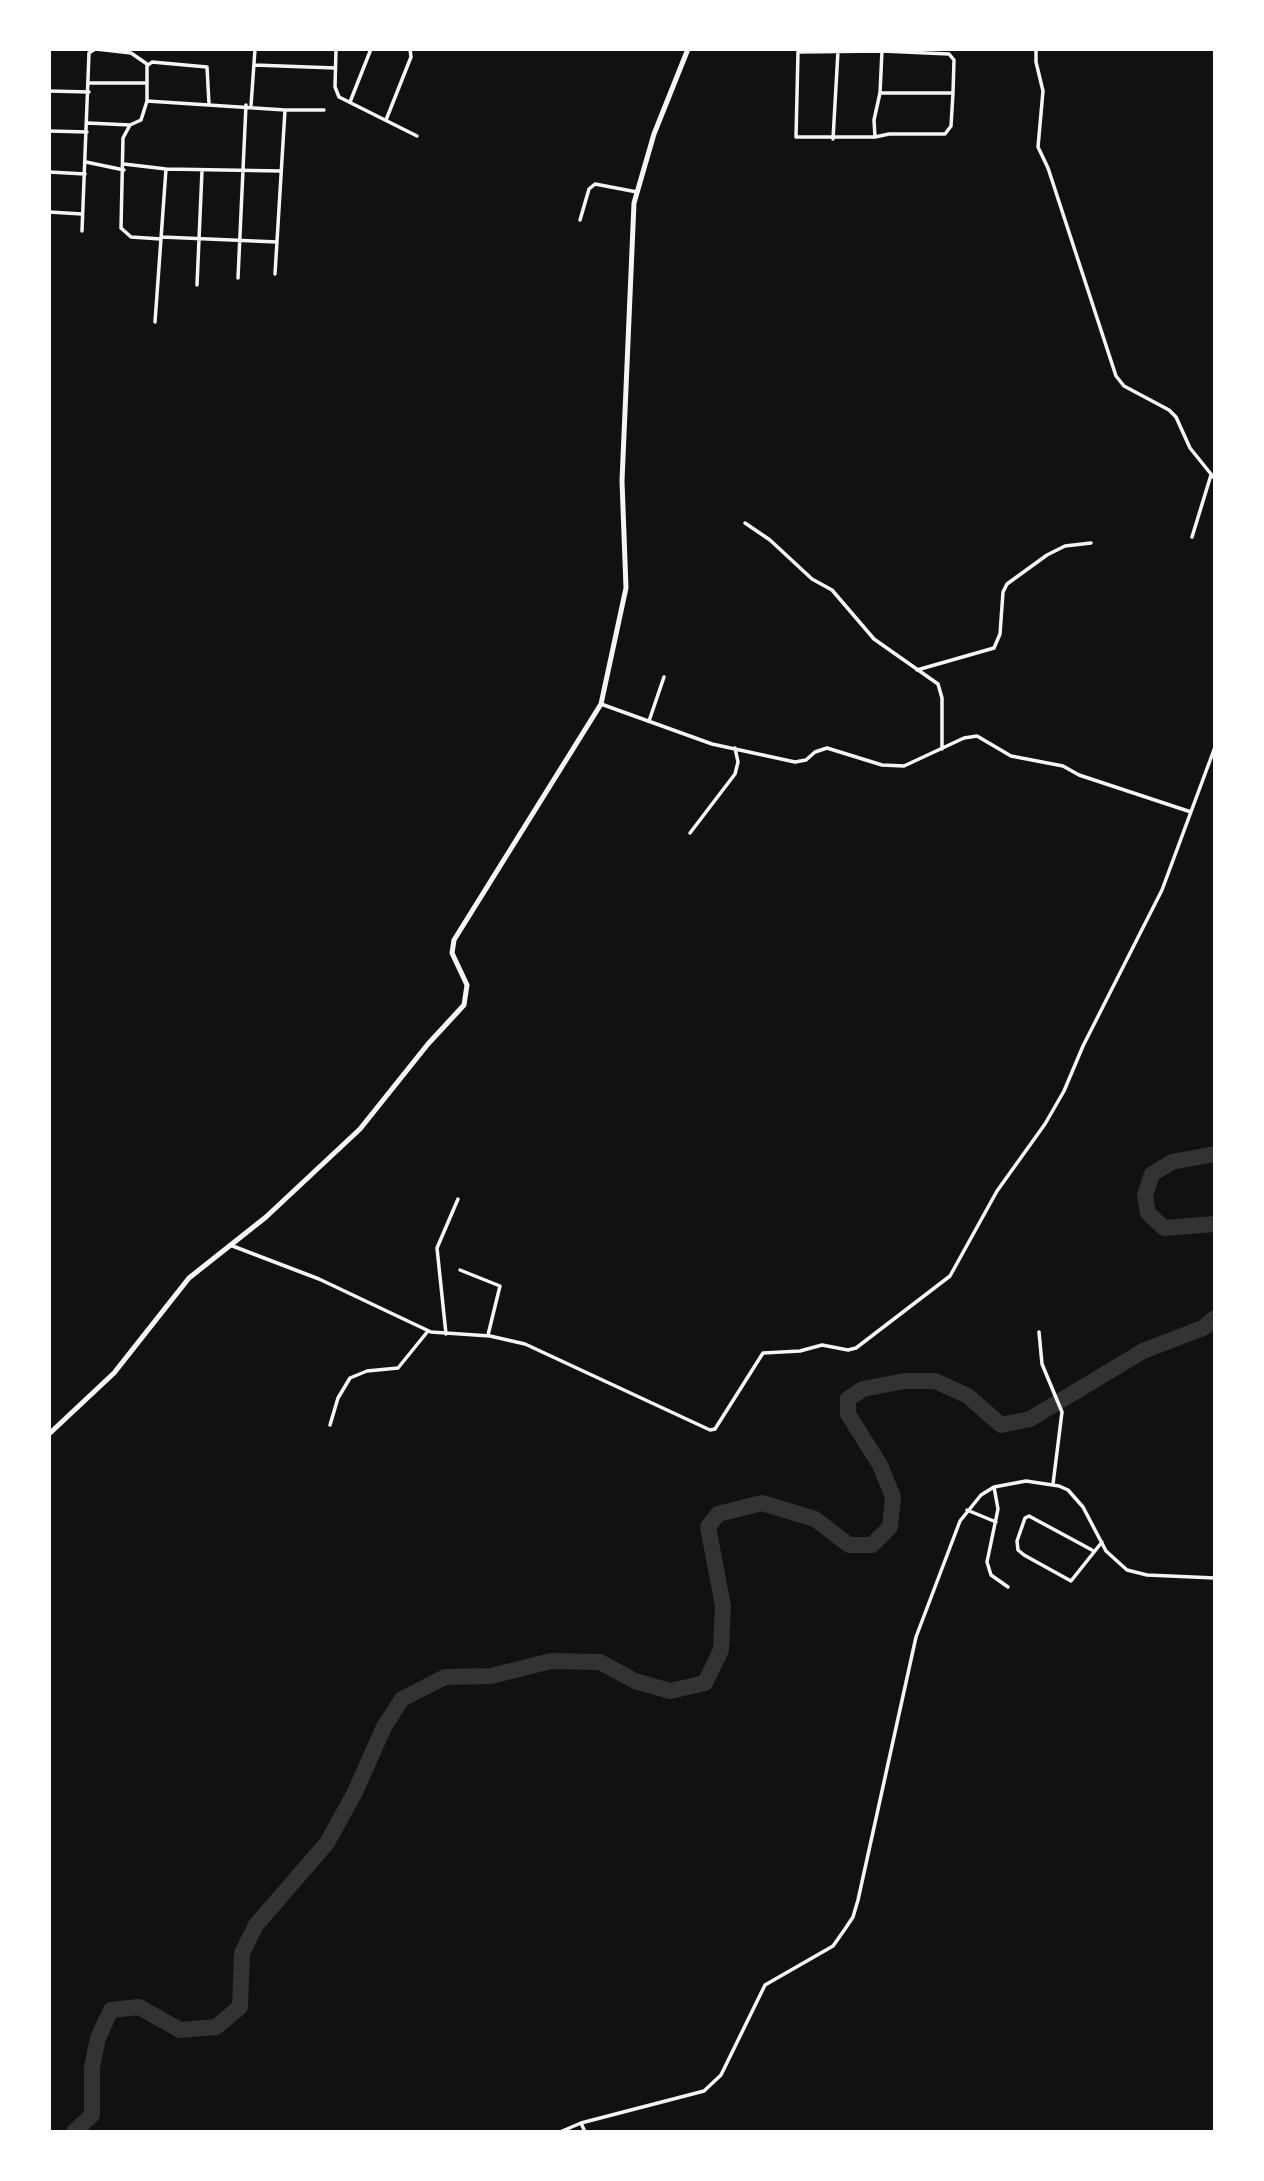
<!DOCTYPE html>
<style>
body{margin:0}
#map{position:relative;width:1264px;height:2181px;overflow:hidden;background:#111;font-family:Quicksand,sans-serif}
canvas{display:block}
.frame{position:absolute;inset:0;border:51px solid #fff;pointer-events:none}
</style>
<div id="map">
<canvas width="1264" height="2181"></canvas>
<div class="frame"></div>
</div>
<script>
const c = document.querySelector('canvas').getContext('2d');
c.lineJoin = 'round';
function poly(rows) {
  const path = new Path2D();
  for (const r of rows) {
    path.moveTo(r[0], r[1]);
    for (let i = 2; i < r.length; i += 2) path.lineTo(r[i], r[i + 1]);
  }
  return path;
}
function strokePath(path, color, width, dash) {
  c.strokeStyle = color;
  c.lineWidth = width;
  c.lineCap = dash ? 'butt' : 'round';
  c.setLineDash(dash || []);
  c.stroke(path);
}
const river = poly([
 [1215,1154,1172,1162,1152,1174,1145,1195,1148,1213,1164,1228,1215,1224],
 [74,2132,92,2115,92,2067,98,2038,111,2010,139,2007,180,2030,216,2027,240,2007,242,1953,256,1925,327,1843,354,1794,384,1727,402,1699,445,1677,491,1676,551,1661,600,1662,635,1681,670,1691,705,1683,721,1650,723,1606,708,1527,718,1514,762,1503,815,1519,849,1545,872,1545,890,1527,893,1497,880,1465,848,1414,848,1399,863,1389,904,1381,935,1381,968,1396,1001,1425,1030,1419,1143,1351,1203,1328,1215,1318]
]);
const minor = poly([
 [96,49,131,53,147,64],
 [336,49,335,87,339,97,417,136],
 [799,49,798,52,882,51,949,54,954,60,953,93,951,126,945,134,889,134,875,137,874,120,880,93,882,51,882,49],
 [1036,49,1036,62,1043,91,1038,147,1048,168,1116,376,1124,386,1169,410,1176,417,1190,448,1215,479],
 [798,52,796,137,875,137],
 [254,65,335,68],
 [89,83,147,83],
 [49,91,89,92],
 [880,93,953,93],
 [147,101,147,66,152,62,207,67,209,104],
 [350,102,371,49],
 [251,106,255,49],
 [285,110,324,110],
 [386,120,411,57,410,49],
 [88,123,130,125],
 [49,131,87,132],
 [833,139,838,51],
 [86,162,124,170],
 [124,164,166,169,155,322],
 [166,169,281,171],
 [49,172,85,174],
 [49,212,82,214],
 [580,220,589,189,595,184,637,192],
 [82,231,89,53,95,49],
 [162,237,277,242],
 [161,239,131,237,121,228,123,138,130,125,141,120,147,101,285,110,275,274],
 [238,278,246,105],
 [197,285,202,171],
 [745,523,770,540,812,579,832,590,874,639,938,684,942,698,942,749],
 [1192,537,1211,475],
 [917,670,994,648,1000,634,1003,592,1007,584,1047,555,1065,546,1091,543],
 [601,704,712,744,795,762,806,760,815,752,827,748,882,765,904,766,964,738,977,736,1011,756,1063,766,1079,775,1191,812],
 [649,721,664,677],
 [690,833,735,774,738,762,735,748],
 [230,1245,319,1279,431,1332,490,1336,525,1344,710,1430,715,1429,763,1353,800,1351,822,1345,848,1350,856,1348,950,1276,997,1191,1045,1124,1064,1091,1083,1046,1162,890,1215,747],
 [460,1270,500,1286,488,1335],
 [1039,1332,1042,1364,1062,1412,1053,1484],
 [446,1334,437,1248,458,1199],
 [330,1425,338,1398,350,1378,367,1371,398,1368,428,1331],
 [994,1487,998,1509,987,1562,991,1575,1008,1587],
 [967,1510,996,1522],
 [1092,1550,1029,1516,1025,1518,1017,1541,1018,1550,1024,1555,1071,1581,1102,1542],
 [581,2123,585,2132],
 [560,2132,581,2123,704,2091,721,2075,765,1985,833,1946,845,1929,853,1917,858,1900,916,1637,960,1521,981,1495,994,1487,1026,1481,1059,1486,1068,1490,1083,1507,1106,1551,1127,1570,1147,1575,1215,1578]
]);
const tertiary = poly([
 [49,1434,114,1373,189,1278,266,1217,360,1129,428,1044,464,1005,467,985,452,953,454,940,601,704,626,588,622,481,634,203,654,134,688,49]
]);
strokePath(river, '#333', 16);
strokePath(minor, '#f5f5f5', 3.5);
strokePath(tertiary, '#f5f5f5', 5);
</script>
